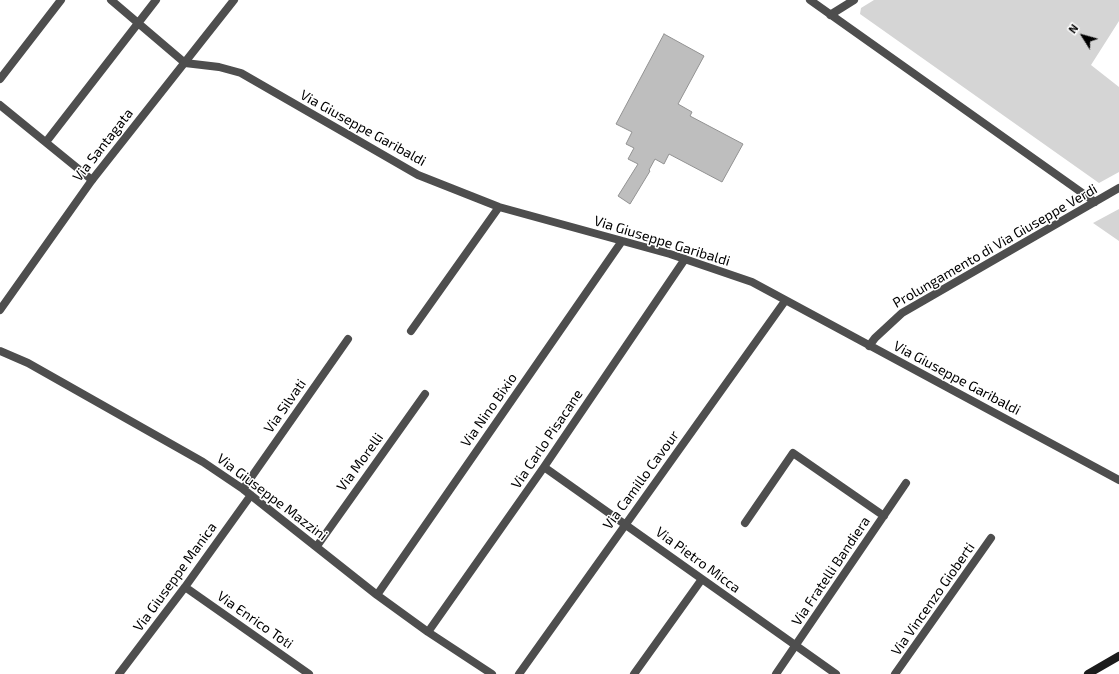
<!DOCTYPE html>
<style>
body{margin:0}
#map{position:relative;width:1119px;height:674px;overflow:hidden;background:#fff;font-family:"Exo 2",sans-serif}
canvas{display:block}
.north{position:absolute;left:1063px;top:16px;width:40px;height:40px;-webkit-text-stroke:3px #fff;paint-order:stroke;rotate:307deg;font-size:11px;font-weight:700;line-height:16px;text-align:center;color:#000}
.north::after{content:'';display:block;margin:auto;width:14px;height:18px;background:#000;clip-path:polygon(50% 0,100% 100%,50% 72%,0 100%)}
</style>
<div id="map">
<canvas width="1119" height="674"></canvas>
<div class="north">N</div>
</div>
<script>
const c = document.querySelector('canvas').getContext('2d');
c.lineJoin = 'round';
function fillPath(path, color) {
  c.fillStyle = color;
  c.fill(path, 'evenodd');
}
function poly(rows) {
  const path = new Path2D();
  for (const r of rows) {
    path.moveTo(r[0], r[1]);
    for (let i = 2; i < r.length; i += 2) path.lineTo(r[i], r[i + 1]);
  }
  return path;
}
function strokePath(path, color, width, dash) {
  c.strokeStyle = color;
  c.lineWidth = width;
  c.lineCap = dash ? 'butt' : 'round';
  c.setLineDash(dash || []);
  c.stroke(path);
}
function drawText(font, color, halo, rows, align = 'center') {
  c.font = font + ' "Exo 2",sans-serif';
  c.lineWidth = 3;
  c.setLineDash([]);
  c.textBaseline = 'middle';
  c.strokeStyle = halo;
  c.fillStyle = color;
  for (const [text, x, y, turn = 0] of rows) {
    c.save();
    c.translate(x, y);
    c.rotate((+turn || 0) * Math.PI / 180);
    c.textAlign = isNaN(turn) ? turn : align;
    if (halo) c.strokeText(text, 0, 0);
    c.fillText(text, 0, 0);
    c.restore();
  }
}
const green = poly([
 [874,0,1119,0,1119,21,1091,65,1119,87,1119,172,1099,183,860,14,861,8],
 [1119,209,1119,241,1093,223]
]);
const building = poly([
 [664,34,704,56,678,104,692,112,690,116,743,144,722,182,669,154,664,164,655,159,649,170,650,171,630,204,618,196,638,164,628,159,634,148,626,144,632,132,616,124,664,34]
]);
const minor = poly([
 [111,0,185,63,219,67,241,73,418,175,499,207,670,254,752,282,1119,480],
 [810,0,1095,202],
 [830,15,854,0],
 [0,79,61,0],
 [0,105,92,180],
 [46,142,156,0],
 [411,331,499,207],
 [869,346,875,338,902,313,1119,188],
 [0,351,28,363,203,462,243,489,377,595,428,632,492,674],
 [544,467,836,674],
 [243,489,348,339],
 [745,523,793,453,884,516],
 [317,546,425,394],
 [185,587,309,674],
 [377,595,622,241],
 [428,632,544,467,685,259],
 [119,674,185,587,251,495],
 [519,674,785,301],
 [634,674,702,579],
 [776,674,906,483],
 [895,674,991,538]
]);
const tertiary = poly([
 [0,310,92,180,234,0]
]);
const secondary = poly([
 [1088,674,1119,656]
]);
const streetNames = [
 ["Via Giuseppe Garibaldi",363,128,29],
 ["Via Santagata",103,145,-52],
 ["Via Giuseppe Garibaldi",662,241,17],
 ["Prolungamento di Via Giuseppe Verdi",995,246,-30],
 ["Via Giuseppe Garibaldi",957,378,28],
 ["Via Silvati",285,406,-55],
 ["Via Nino Bixio",489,410,-55],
 ["Via Carlo Pisacane",547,439,-56],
 ["Via Morelli",360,462,-54],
 ["Via Camillo Cavour",641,480,-54],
 ["Via Giuseppe Mazzini",272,497,37],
 ["Via Pietro Micca",698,560,36],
 ["Via Fratelli Bandiera",831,571,-56],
 ["Via Giuseppe Manica",175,577,-54],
 ["Via Vincenzo Gioberti",933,599,-55],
 ["Via Enrico Toti",255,620,35]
];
fillPath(green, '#d5d5d5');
fillPath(building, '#bebebe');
strokePath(building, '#929292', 1);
strokePath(minor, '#4e4e4e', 8);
strokePath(tertiary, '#4e4e4e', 8);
strokePath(secondary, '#1b1b1b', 8);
drawText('14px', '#000', '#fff', streetNames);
</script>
